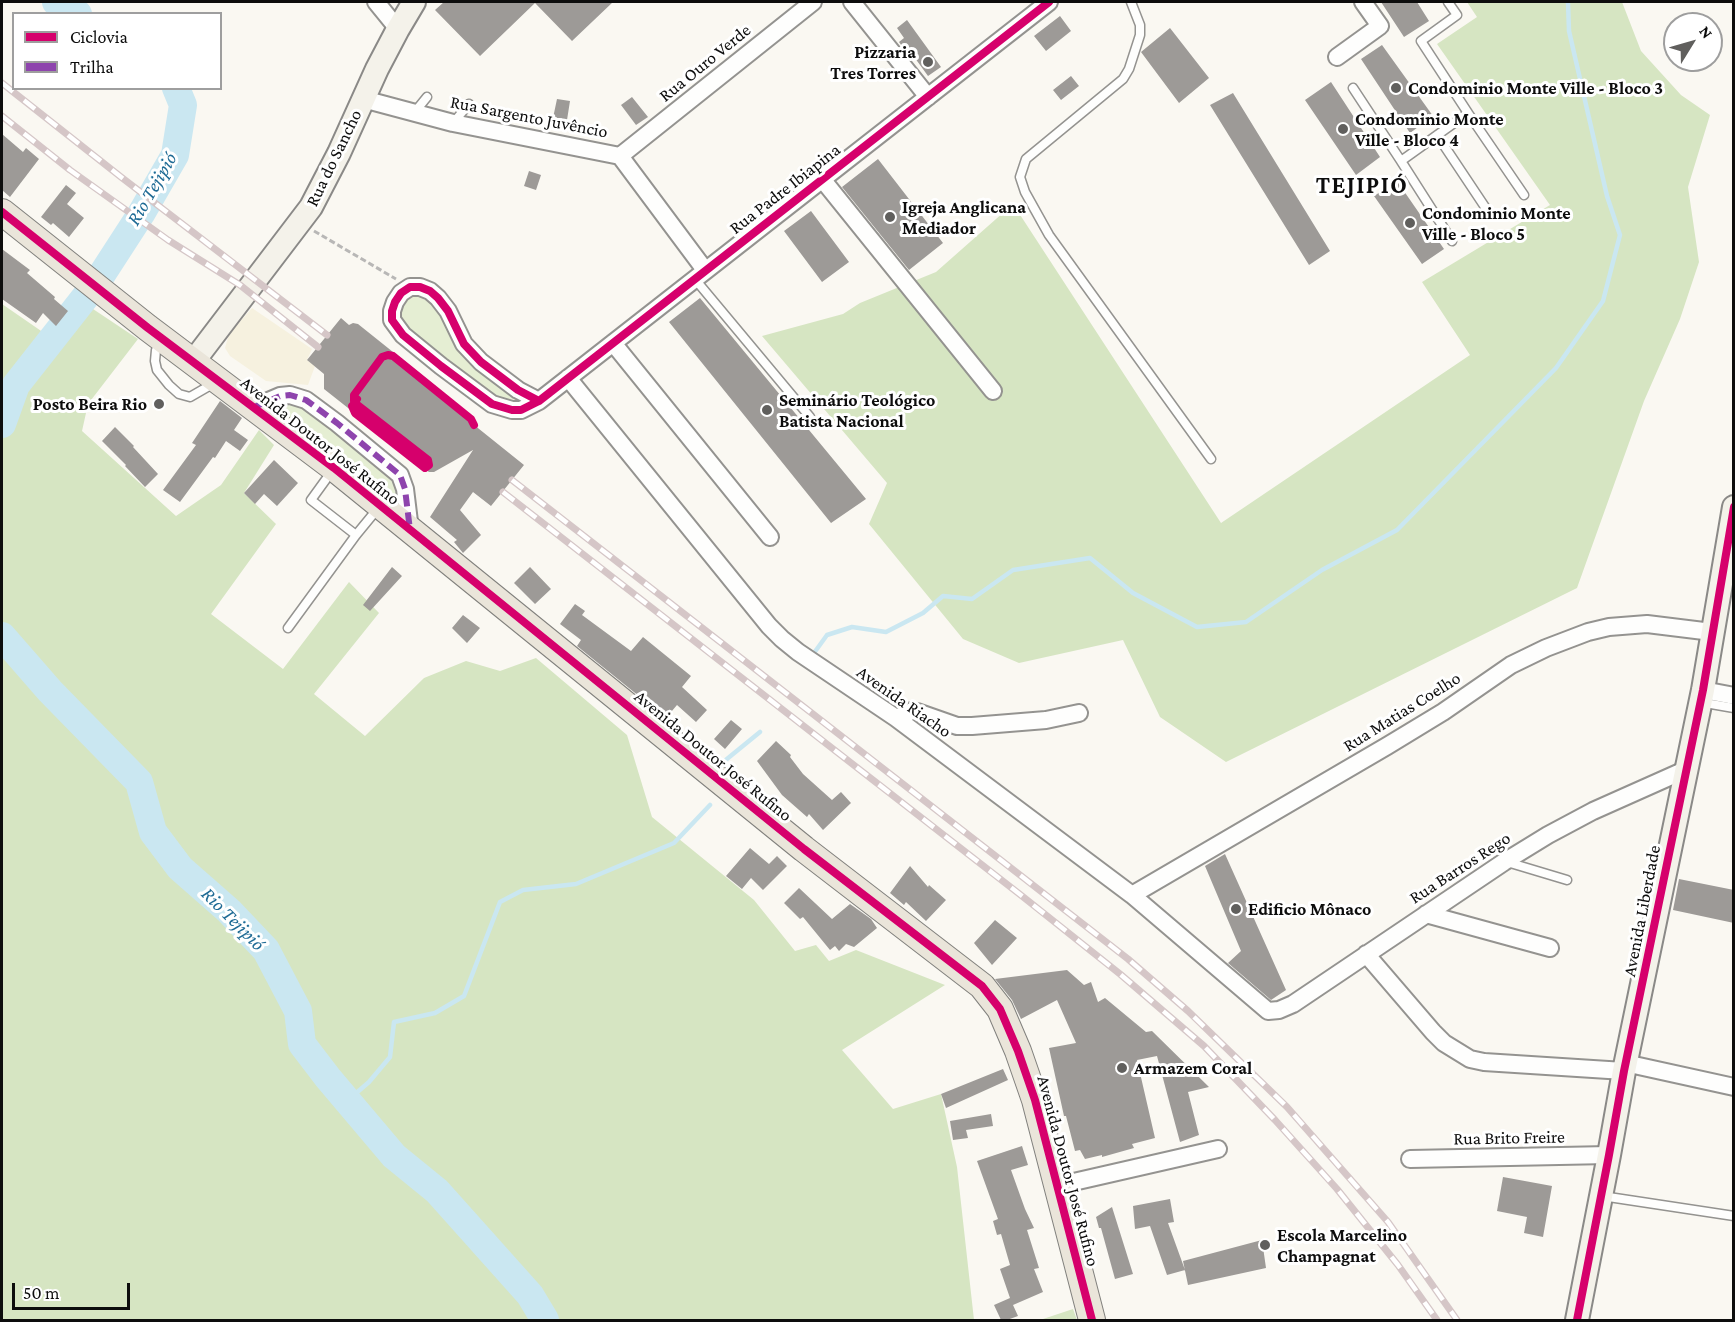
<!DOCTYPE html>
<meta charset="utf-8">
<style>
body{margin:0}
#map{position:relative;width:1735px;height:1322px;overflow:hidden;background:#faf8f2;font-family:"Crimson Pro",serif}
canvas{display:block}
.frame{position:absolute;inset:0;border:3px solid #0d0d0d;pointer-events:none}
.legend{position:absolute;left:12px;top:12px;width:210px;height:78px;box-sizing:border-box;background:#fff;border:2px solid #9e9e9e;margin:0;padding:8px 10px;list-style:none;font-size:18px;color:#0d0d0d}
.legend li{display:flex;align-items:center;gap:12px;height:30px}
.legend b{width:30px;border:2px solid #9e9e9e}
.north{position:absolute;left:1663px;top:12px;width:60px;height:60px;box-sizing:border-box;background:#fff;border:2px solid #9e9e9e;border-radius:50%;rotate:53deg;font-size:16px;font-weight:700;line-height:24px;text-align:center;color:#0d0d0d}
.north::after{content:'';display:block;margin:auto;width:21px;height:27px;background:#605f5d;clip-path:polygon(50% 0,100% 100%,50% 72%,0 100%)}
.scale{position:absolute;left:12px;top:1283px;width:118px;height:27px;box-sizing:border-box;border:3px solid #0d0d0d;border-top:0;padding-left:8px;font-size:18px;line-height:21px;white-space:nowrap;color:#0d0d0d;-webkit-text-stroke:4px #fff;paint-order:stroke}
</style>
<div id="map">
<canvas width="1735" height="1322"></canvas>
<div class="frame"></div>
<ul class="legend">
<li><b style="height:8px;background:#d6006c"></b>Ciclovia</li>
<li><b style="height:8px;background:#8e44ad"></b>Trilha</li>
</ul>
<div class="north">N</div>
<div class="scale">50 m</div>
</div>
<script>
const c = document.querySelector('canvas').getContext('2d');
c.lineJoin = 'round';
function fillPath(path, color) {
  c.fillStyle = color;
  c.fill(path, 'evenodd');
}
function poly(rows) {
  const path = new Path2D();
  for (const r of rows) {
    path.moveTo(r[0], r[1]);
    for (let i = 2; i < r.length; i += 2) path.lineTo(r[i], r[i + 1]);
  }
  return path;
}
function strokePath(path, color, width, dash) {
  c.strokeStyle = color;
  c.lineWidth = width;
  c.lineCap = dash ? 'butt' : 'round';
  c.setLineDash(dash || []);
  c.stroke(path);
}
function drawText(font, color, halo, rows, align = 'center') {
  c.font = font + ' "Crimson Pro",serif';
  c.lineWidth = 6;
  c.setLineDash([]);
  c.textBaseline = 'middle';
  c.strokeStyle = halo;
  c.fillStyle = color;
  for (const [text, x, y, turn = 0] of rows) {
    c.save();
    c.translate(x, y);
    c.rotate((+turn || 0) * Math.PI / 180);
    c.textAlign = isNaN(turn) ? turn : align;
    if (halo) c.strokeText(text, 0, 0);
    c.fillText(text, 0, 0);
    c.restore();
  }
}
const farmland = poly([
 [252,308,312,349,307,360,315,366,308,385,266,381,230,356,225,348,229,334]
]);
const green = poly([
 [421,287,466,345,537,403,511,412,401,337,394,307],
 [268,402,311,404,400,476,405,517]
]);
const forest = poly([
 [1467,2,1622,2,1641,51,1681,95,1710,115,1688,187,1699,262,1680,319,1644,401,1577,588,1226,762,1160,717,1123,640,1019,663,963,639,869,524,887,483,762,336,843,314,860,303,936,272,1013,204,1221,523,1470,355,1422,282,1550,205,1437,44,1477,17],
 [2,304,47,335,93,309,138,339,88,404,82,431,176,516,221,485,259,430,274,445,244,493,276,524,211,614,283,669,349,582,379,613,314,694,365,736,424,678,466,661,500,671,536,658,627,735,652,817,754,900,795,951,816,945,829,961,856,950,945,985,842,1050,893,1109,941,1094,957,1167,974,1320,2,1320],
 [1073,1309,1077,1320,1040,1320]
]);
const stream = poly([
 [2,383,16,385],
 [814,653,827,635,852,627,886,632,923,613,943,596,972,599,1013,570,1090,558,1133,593,1197,627,1246,622,1322,570,1397,530,1556,368,1603,301,1620,235,1607,196,1569,31,1568,2],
 [722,763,760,732],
 [347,1101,369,1082,390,1057,394,1022,435,1013,464,996,500,902,523,890,576,884,674,843,710,805]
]);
const river = poly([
 [56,2,78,14],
 [2,424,16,385,97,282,141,214,175,155,183,105,176,88],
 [2,636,50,691,139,782,153,832,180,868,229,911,266,950,298,1011,302,1044,328,1078,394,1156,437,1191,530,1295,545,1320]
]);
const building = poly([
 [444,2,613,2,572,41,535,3,480,56,435,10],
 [1381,2,1417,2,1429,21,1404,37],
 [1060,16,1071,31,1046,51,1034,36],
 [907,20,941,67,928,76,912,54,909,56,899,42,904,38,897,28],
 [1170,28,1209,78,1179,103,1141,52],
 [1382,45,1433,116,1410,133,1361,59],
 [1071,76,1079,86,1061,100,1053,90],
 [1331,82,1380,157,1356,175,1305,100],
 [1233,93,1330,251,1309,265,1210,105],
 [632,97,648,117,636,125,621,105],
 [557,99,570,101,567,120,553,118],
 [2,134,23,152,26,148,39,159,10,197,2,190],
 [878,159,943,243,909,270,842,187],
 [529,171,541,175,536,190,524,186],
 [1397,181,1444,249,1422,264,1374,196],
 [66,185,76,193,67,204,84,218,69,237,53,223,51,225,41,217],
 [811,211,849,262,822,282,784,231],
 [2,249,30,270,27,273,55,297,54,299,68,311,56,326,43,313,36,323,2,299],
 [700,298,866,499,831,523,669,322],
 [341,318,349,325,353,323,358,324,418,372,418,380,524,465,491,506,473,492,460,510,481,535,463,553,454,542,457,540,430,517,473,450,434,472,429,472,324,389,324,374,307,360],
 [220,401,242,418,234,430,248,440,240,451,226,441,215,458,213,457,180,502,163,490,196,445,192,443],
 [115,427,134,446,133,447,158,474,145,487,125,466,126,465,102,441],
 [274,460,298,483,277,506,264,494,255,504,244,493],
 [392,567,402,576,370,611,363,605],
 [530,567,551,589,535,604,514,583],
 [575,604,585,611,582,615,631,651,643,637,691,676,682,687,707,710,696,722,677,705,666,718,577,646,581,640,560,624],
 [463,615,480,628,467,643,452,628],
 [731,720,742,729,725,749,714,739],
 [776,741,791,755,790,757,803,774,832,800,841,792,851,803,823,830,809,814,807,817,782,795,757,761],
 [750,848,769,864,777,856,787,866,763,890,751,878,742,889,726,876],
 [1225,854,1286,990,1271,1000,1228,963,1241,951,1205,866],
 [910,866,928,887,929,885,946,900,926,921,906,902,904,905,890,893],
 [1679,879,1734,890,1734,923,1673,910],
 [799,888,832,919,850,904,871,919,877,928,854,947,846,944,839,951,835,946,830,950,803,917,800,919,784,903],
 [995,920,1017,938,992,965,974,943],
 [1067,970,1084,985,1091,982,1098,1002,1105,998,1146,1032,1152,1031,1209,1087,1188,1092,1199,1135,1180,1142,1157,1056,1137,1060,1155,1138,1132,1144,1134,1148,1102,1157,1102,1155,1085,1159,1080,1150,1075,1151,1066,1116,1064,1116,1049,1048,1076,1043,1057,1000,1021,1019,1012,1000,995,979],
 [1003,1069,1008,1080,946,1108,941,1094],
 [991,1114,993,1126,966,1130,968,1138,953,1140,950,1121],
 [1022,1146,1028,1165,1011,1170,1025,1209,1034,1228,1027,1230,1039,1268,1034,1269,1043,1292,1013,1305,1018,1316,1007,1320,1001,1320,994,1305,1010,1298,1000,1269,1010,1265,1001,1234,997,1235,993,1221,998,1219,977,1161],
 [1503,1177,1552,1186,1543,1237,1524,1233,1527,1217,1497,1211],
 [1170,1199,1174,1222,1168,1223,1185,1270,1167,1275,1150,1226,1135,1229,1133,1206],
 [1112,1207,1133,1274,1115,1279,1101,1228,1099,1228,1096,1217],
 [1262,1240,1266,1268,1188,1285,1183,1261]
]);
const path = poly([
 [314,231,396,279],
 [415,374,471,419,474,425],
 [357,399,353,405,353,410,373,427]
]);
const lane = poly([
 [1131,2,1140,25,1140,35,1129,69,1123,79,1026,159,1020,177,1025,192,1049,235,1211,459],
 [1448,2,1457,15,1421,41,1468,113,1401,161,1452,241],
 [1353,88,1401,161],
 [414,113,427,97],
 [1468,113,1524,195],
 [453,123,469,104],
 [1437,135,1491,216],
 [694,278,810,417],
 [162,343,156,350,155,361,157,370,169,385,179,394,190,397,216,382],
 [332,471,311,500,356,535],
 [288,628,356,535,379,507],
 [1701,700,1711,704,1734,708],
 [1507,862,1567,880],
 [1602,1196,1734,1216]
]);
const street = poly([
 [376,2,398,29],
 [852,2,928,97],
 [1337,57,1380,26,1363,2],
 [363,99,453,123,620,156,705,270],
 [620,156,813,2],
 [822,179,993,391],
 [613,343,770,537],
 [568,378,769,626,782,639,798,652,896,718,1132,895,1268,1011,1279,1010,1293,1004,1504,862,1548,835,1593,811,1685,770],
 [539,401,518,390,481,362,464,344,448,311,438,298,430,291,420,287,410,287,401,293,395,302,392,311,392,320,403,335,441,366,492,404,512,410,521,410,539,401,1049,2],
 [252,408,280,396,290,395,306,400,337,423,400,475,405,489,410,530],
 [1703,690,1734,696],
 [896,718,912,711,917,712,957,726,972,726,1046,720,1079,713],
 [1132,895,1387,746,1443,712,1511,665,1546,648,1588,632,1609,627,1647,624,1712,632],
 [1426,914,1550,948],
 [1366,954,1433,1032,1444,1043,1470,1059,1484,1062,1624,1071],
 [1625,1063,1734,1087],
 [1410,1159,1609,1155],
 [1056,1186,1218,1149]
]);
const secondary = poly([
 [193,362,311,207,339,153,377,69,398,29,414,2],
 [1577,1320,1609,1155,1624,1071,1703,690,1734,507]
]);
const primary = poly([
 [2,212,148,328,334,468,804,849,982,986,1000,1009,1018,1051,1035,1100,1092,1320]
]);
const rail = poly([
 [2,83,121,177,327,335],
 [2,116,70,170,168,240,240,285,318,347],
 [512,480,1128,959,1188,1011,1287,1107,1388,1222,1457,1320],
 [503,492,1022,896,1120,974,1204,1046,1275,1120,1337,1189,1398,1265,1437,1320]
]);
const quiet = poly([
 [252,408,280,396,290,395,306,400,337,423,400,475,405,489,410,530]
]);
const cycleway = poly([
 [2,212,148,328,334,468,804,849,982,986,1000,1009,1018,1051,1035,1100,1092,1320],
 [357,399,353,405,352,406,355,413,425,468,429,465,428,460,356,404,354,401,354,395,382,357,388,355,393,356,471,419,474,425],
 [539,401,518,390,481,362,464,344,448,311,438,298,430,291,420,287,410,287,401,293,395,302,392,311,392,320,403,335,441,366,492,404,512,410,521,410,539,401,1049,2],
 [1577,1320,1609,1155,1624,1071,1703,690,1734,507]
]);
const markers = [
 [928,62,6,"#605f5d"],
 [1396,88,6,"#605f5d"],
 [1343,129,6,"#605f5d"],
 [890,217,6,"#605f5d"],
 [1410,223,6,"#605f5d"],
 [159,404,6,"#605f5d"],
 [767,410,6,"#605f5d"],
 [1236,909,6,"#605f5d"],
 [1122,1068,6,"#605f5d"],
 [1265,1245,6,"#605f5d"]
];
const poiNames = [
 ["Pizzaria",916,52,"right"],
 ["Tres Torres",916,73,"right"],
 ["Condominio Monte Ville - Bloco 3",1408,88],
 ["Condominio Monte",1355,119],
 ["Ville - Bloco 4",1355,140],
 ["Igreja Anglicana",902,207],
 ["Mediador",902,228],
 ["Condominio Monte",1422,213],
 ["Ville - Bloco 5",1422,234],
 ["Seminário Teológico",779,400],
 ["Batista Nacional",779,421],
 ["Posto Beira Rio",147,404,"right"],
 ["Edificio Mônaco",1248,909],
 ["Armazem Coral",1134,1068],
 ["Escola Marcelino",1277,1235],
 ["Champagnat",1277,1256]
];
const streetNames = [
 ["Rua Ouro Verde",705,63,-39],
 ["Rua Sargento Juvêncio",529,117,11],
 ["Rua do Sancho",334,158,-64],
 ["Rua Padre Ibiapina",785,189,-38],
 ["Avenida Doutor José Rufino",320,441,38],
 ["Avenida Riacho",904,702,35],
 ["Rua Matias Coelho",1402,712,-32],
 ["Avenida Doutor José Rufino",713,756,39],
 ["Rua Barros Rego",1460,868,-33],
 ["Avenida Liberdade",1642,911,-79],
 ["Rua Brito Freire",1509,1138,-1],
 ["Avenida Doutor José Rufino",1068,1171,75]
];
const waterNames = [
 ["Rio Tejipió",152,189,-60],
 ["Rio Tejipió",233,919,45]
];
const districtNames = [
 ["TEJIPIÓ",1362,186]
];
fillPath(farmland, '#f6f1df');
fillPath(green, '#e5eed3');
fillPath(forest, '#d6e5c2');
strokePath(stream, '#cae7f1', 4.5);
strokePath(river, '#cae7f1', 28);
fillPath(building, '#9d9a97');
strokePath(lane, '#949390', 11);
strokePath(street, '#949390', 20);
strokePath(secondary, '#8a8987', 26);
strokePath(primary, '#81807d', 28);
strokePath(path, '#b8b7b6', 3, [6, 3]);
strokePath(lane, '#fefefd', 8);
strokePath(street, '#fefefd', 16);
strokePath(secondary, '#f4f2ea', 22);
strokePath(primary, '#eae5da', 26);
strokePath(rail, '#d5c6c7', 7);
strokePath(rail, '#fff', 4.5, [14]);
strokePath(quiet, '#8e44ad', 6, [12, 6]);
strokePath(cycleway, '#d6006c', 8);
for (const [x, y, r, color] of markers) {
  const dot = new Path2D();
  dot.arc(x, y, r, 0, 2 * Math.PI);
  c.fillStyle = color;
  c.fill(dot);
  strokePath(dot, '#fff', 2);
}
drawText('bold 18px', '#0d0d0d', '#fff', poiNames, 'left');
drawText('18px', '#0d0d0d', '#fff', streetNames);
drawText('italic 20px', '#1f6b95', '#fff', waterNames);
c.letterSpacing = '1.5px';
drawText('bold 24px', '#0d0d0d', '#fff', districtNames);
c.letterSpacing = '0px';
</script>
